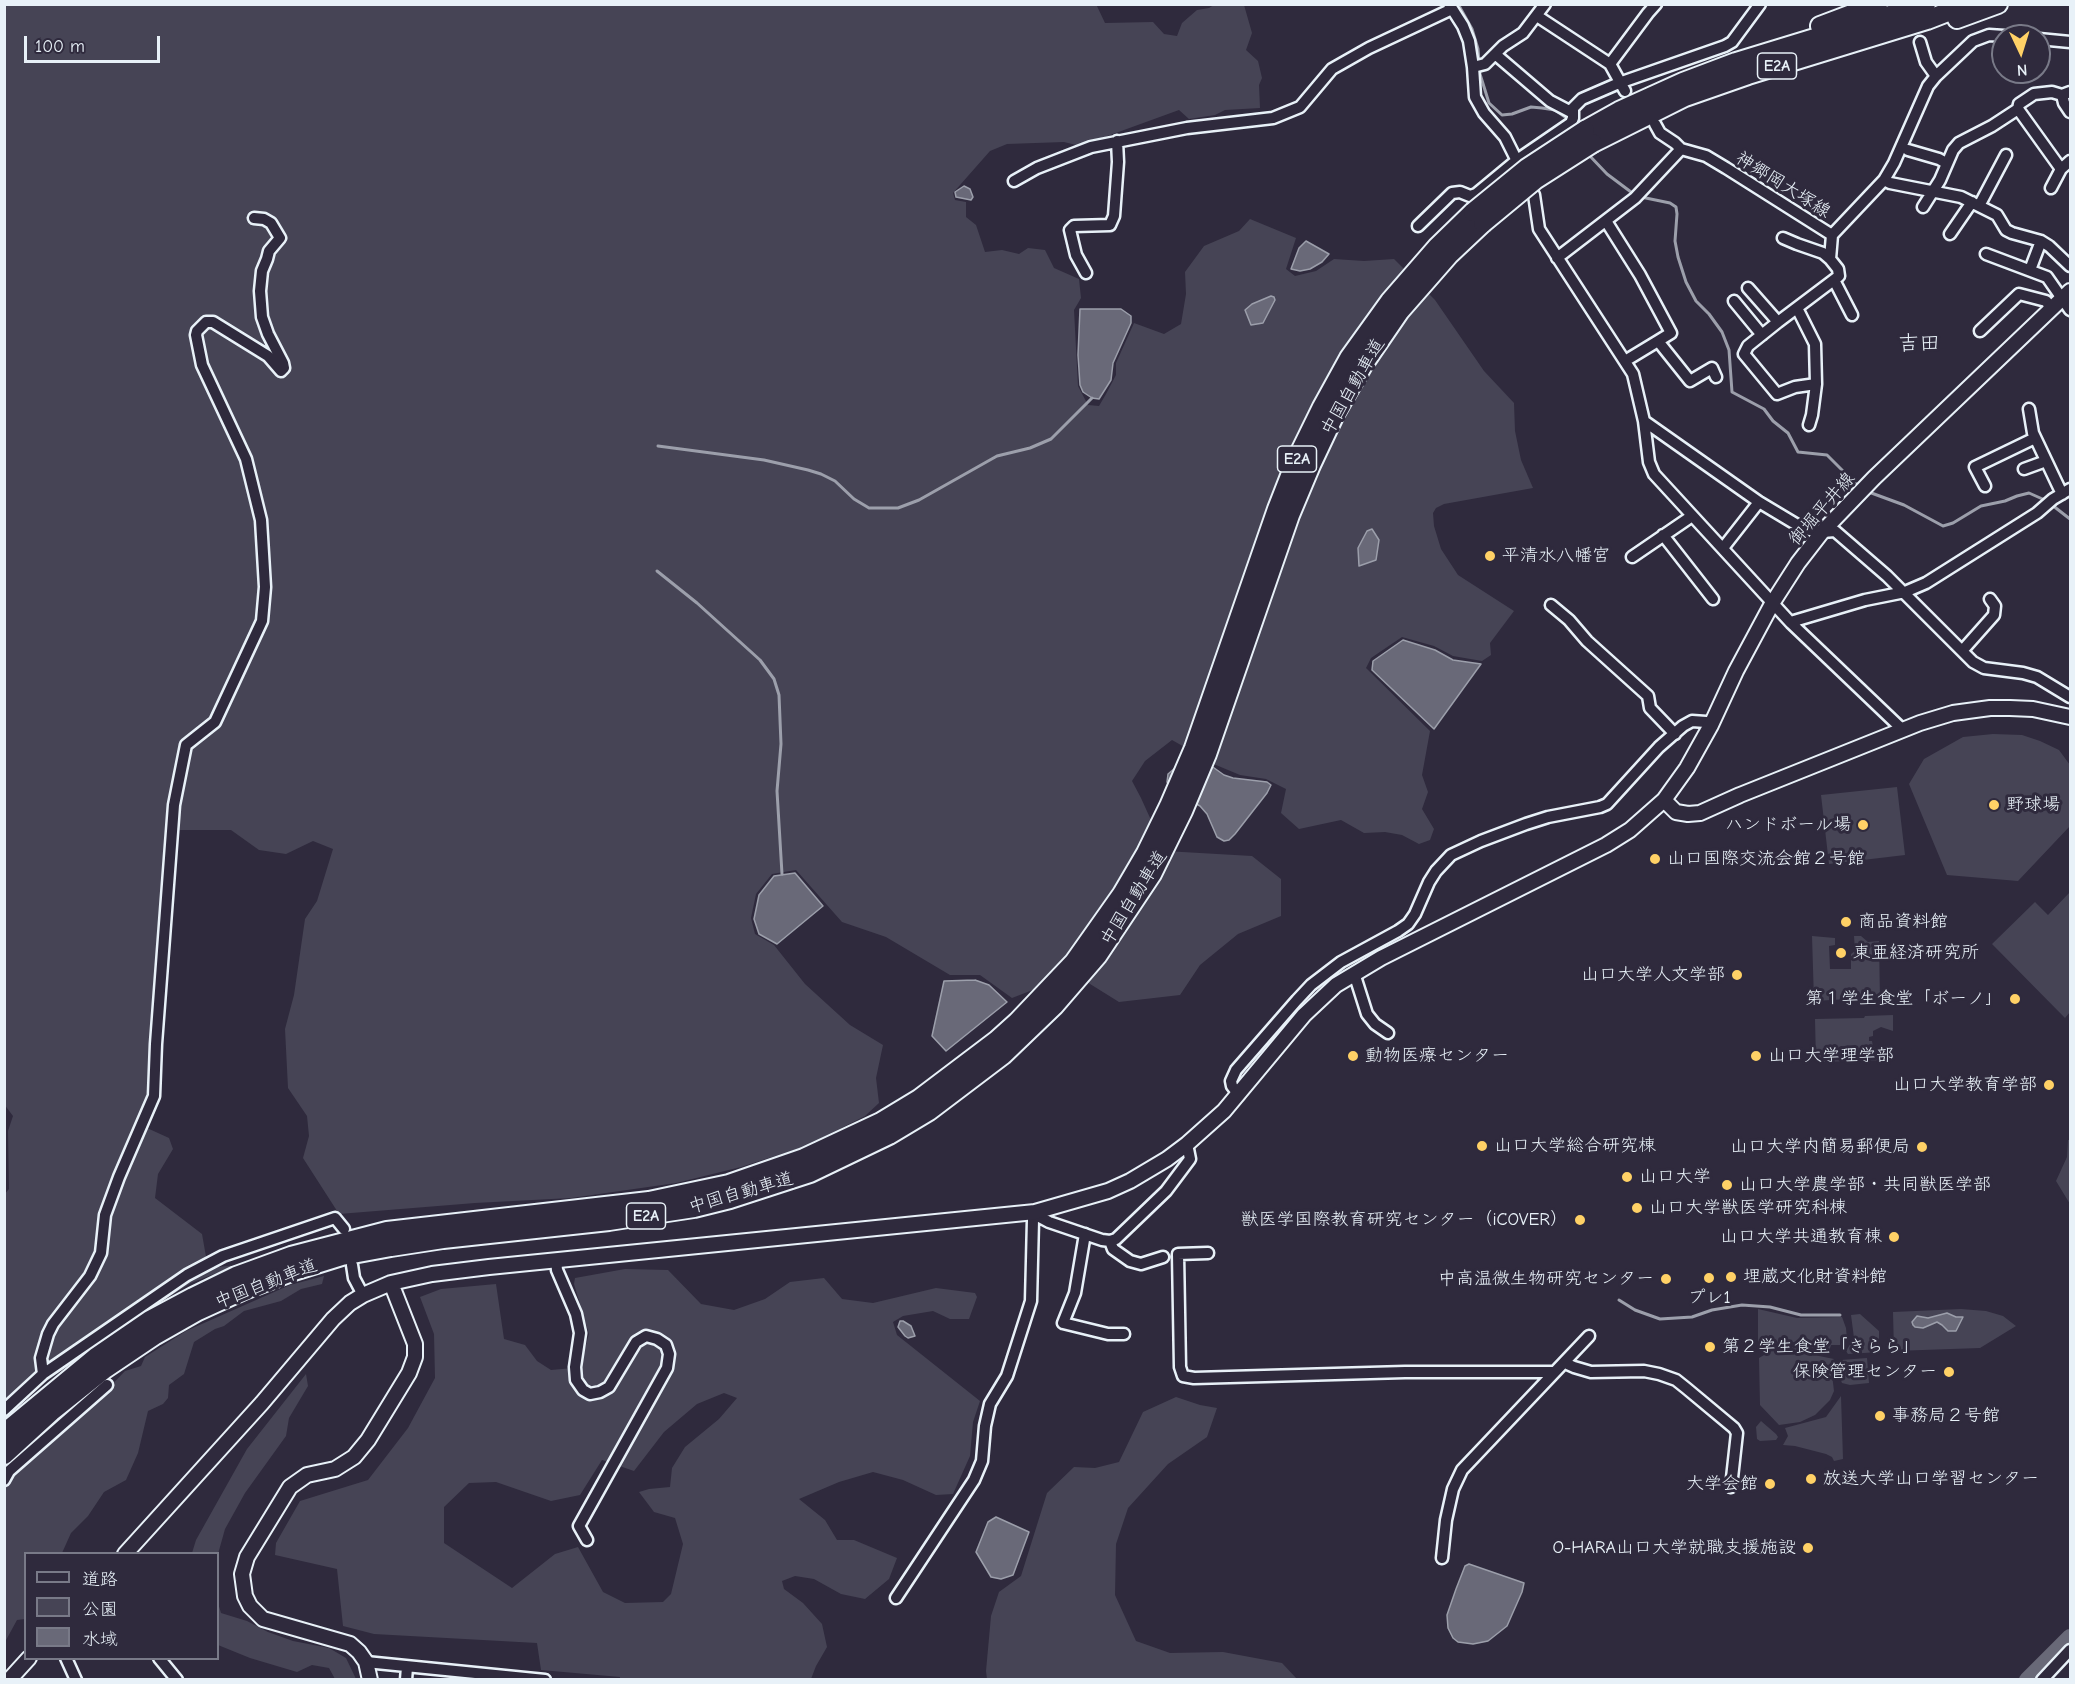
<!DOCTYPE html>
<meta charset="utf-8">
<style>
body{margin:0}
#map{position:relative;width:2075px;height:1684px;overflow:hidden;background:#2f2a3d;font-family:"Comic Neue","Klee One",sans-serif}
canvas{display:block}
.frame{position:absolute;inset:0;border:6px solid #e8f1f8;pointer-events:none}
.legend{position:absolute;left:24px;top:1552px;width:195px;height:108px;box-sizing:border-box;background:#2f2a3d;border:2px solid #797a88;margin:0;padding:8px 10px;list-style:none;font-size:18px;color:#e8f1f8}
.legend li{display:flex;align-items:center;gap:12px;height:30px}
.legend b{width:30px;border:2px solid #797a88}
.north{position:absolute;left:1991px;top:24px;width:60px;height:60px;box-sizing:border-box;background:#2f2a3d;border:2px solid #797a88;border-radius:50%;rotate:176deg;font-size:16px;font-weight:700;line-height:24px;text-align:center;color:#e8f1f8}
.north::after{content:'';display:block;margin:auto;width:21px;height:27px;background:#ffd166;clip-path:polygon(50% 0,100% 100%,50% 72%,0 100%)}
.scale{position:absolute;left:24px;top:36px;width:136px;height:27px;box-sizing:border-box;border:3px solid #e8f1f8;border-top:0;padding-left:8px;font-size:18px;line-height:21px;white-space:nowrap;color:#e8f1f8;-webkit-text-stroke:4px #2f2a3d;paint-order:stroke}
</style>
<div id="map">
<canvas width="2075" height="1684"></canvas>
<div class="frame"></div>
<ul class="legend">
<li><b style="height:8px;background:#2f2a3d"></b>道路</li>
<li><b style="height:16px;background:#464455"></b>公園</li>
<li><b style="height:16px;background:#696978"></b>水域</li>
</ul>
<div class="north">N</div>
<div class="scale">100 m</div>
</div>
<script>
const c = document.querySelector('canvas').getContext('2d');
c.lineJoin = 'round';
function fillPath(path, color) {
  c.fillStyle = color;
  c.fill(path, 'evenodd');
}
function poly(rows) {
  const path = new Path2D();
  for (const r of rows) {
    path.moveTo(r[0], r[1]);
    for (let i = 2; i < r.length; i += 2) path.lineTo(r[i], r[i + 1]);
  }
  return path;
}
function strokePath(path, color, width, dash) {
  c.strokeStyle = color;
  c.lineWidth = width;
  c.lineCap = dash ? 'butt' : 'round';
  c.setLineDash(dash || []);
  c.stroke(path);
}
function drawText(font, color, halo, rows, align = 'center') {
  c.font = font + ' "Comic Neue","Klee One",sans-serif';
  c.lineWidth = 6;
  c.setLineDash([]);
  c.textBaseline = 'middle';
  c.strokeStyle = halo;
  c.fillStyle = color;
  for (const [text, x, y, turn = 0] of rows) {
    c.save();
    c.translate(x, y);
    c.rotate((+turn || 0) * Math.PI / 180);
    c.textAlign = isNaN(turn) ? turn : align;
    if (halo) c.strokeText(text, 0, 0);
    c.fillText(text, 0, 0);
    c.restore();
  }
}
const green = poly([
 [1096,4,1105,23,1153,22,1164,34,1177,36,1182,23,1197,10,1209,8,1214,5,1244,5,1252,33,1246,50,1258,61,1262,78,1259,85,1260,108,1225,110,1215,115,1189,119,1179,110,1080,146,1064,142,1007,144,990,151,953,193,955,200,966,202,966,217,976,225,985,252,1002,250,1019,254,1028,248,1045,250,1054,268,1079,279,1081,298,1074,310,1078,386,1088,405,1099,406,1106,394,1116,375,1116,363,1134,323,1164,334,1181,324,1186,294,1185,272,1204,246,1239,231,1250,219,1296,238,1286,269,1295,276,1316,271,1334,259,1364,261,1394,259,1435,300,1484,371,1514,403,1515,431,1521,460,1533,488,1444,504,1436,508,1433,513,1434,526,1441,549,1458,575,1514,611,1490,643,1491,655,1482,661,1453,656,1434,646,1402,637,1371,658,1366,668,1430,731,1422,775,1428,792,1422,809,1434,829,1430,840,1419,844,1402,835,1385,832,1364,833,1341,820,1299,829,1281,813,1286,789,1266,779,1240,775,1216,765,1172,740,1145,761,1132,781,1141,798,1165,851,1252,856,1281,879,1281,916,1238,934,1200,965,1180,995,1119,1002,1074,974,1012,998,980,975,950,975,886,937,842,922,796,870,772,874,756,894,751,918,755,934,774,945,805,984,850,1025,883,1045,876,1078,879,1103,865,1116,806,1146,741,1167,676,1183,571,1198,475,1203,339,1214,303,1158,309,1136,307,1116,288,1088,285,1029,294,995,305,919,317,901,333,849,313,841,286,854,259,850,231,830,169,830,163,879,151,1015,149,1087,140,1115,147,1128,169,1138,173,1149,158,1174,155,1198,202,1234,208,1268,237,1265,191,1283,123,1326,36,1389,16,1394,5,1405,4,1195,9,1189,8,1131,13,1116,4,1104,5,5],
 [1993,734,2022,735,2040,741,2059,750,2070,765,2070,826,2018,881,1947,875,1909,784,1924,759,1963,737],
 [1897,787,1905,855,1829,864,1821,795],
 [2070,892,2070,1012,2065,1018,1992,944,2035,902,2048,915],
 [1812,936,1835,938,1835,945,1829,946,1830,969,1851,969,1851,954,1855,951,1854,936,1861,936,1868,942,1879,941,1880,1000,1865,998,1814,1001],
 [1893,1015,1893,1031,1881,1027,1873,1031,1873,1036,1869,1037,1869,1041,1872,1041,1873,1047,1880,1050,1893,1045,1893,1060,1816,1062,1815,1019,1864,1018,1865,1016],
 [2068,1140,2070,1140,2070,1204,2056,1181,2067,1157],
 [625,1269,668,1270,701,1304,734,1310,765,1299,790,1282,824,1278,842,1299,873,1303,936,1288,975,1293,977,1297,969,1319,950,1319,933,1311,903,1316,893,1322,897,1335,980,1401,973,1422,970,1456,953,1494,936,1495,903,1480,873,1472,839,1482,799,1499,825,1520,837,1540,854,1540,897,1558,889,1579,865,1599,841,1594,814,1579,795,1576,782,1581,784,1589,803,1603,822,1624,827,1647,816,1666,811,1679,620,1679,620,1677,541,1670,537,1643,374,1634,343,1626,337,1569,275,1555,276,1543,300,1501,368,1480,408,1428,435,1378,434,1334,420,1297,441,1289,496,1284,504,1339,525,1345,537,1361,551,1370,573,1368,583,1356,589,1334,574,1284,575,1278],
 [724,1393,737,1398,719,1419,685,1447,672,1468,670,1487,649,1489,639,1492,654,1512,675,1518,683,1544,671,1594,663,1602,625,1603,603,1592,578,1547,555,1554,512,1588,444,1543,444,1507,469,1483,496,1482,551,1501,580,1495,602,1460,634,1471,664,1432,697,1404],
 [324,1276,322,1284,301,1289,281,1301,244,1311,224,1326,215,1329,194,1342,184,1374,169,1385,168,1398,163,1404,148,1411,138,1453,126,1480,104,1492,88,1516,71,1533,62,1553,26,1554,25,1619,17,1620,5,1642,5,1469,20,1454,56,1425,102,1395,125,1371,141,1366,145,1357,186,1331,290,1285],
 [1758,1309,1797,1318,1842,1317,1846,1328,1847,1339,1843,1345,1831,1345,1828,1354,1798,1342,1778,1343,1764,1349,1758,1346],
 [1961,1309,1986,1311,2003,1316,2016,1326,1980,1348,1894,1351,1893,1312],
 [1860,1314,1879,1331,1879,1352,1848,1354,1846,1351,1854,1338,1851,1315],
 [1778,1347,1798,1347,1819,1356,1834,1359,1831,1366,1834,1391,1830,1400,1815,1415,1800,1422,1779,1425,1760,1405,1759,1358],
 [1867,1358,1869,1383,1850,1385,1842,1383,1837,1370,1841,1360],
 [306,1374,308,1386,289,1418,286,1436,245,1493,225,1529,218,1554,192,1553,196,1540,247,1449],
 [1841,1396,1843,1459,1834,1461,1832,1457,1826,1454,1795,1446,1783,1445,1788,1436,1785,1428,1826,1417],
 [1176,1397,1200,1405,1217,1408,1207,1437,1168,1464,1128,1508,1116,1544,1115,1595,1136,1641,1170,1653,1223,1652,1282,1663,1297,1679,987,1679,986,1671,991,1616,999,1592,1021,1576,1047,1493,1074,1467,1095,1468,1119,1462,1143,1412],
 [1761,1421,1776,1434,1778,1437,1776,1440,1760,1441,1757,1439,1756,1427],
 [218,1603,221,1613,247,1621,268,1632,293,1641,329,1648,346,1658,356,1679,335,1679,329,1668,312,1665,297,1672,250,1658,218,1645]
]);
const water = poly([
 [964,186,970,189,973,197,971,200,956,197,955,192,964,186],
 [1306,241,1329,254,1322,262,1310,269,1300,271,1291,269,1299,248,1306,241],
 [1271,296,1274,297,1275,300,1263,323,1251,325,1245,310,1252,304,1271,296],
 [1080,309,1121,309,1131,316,1131,323,1113,363,1111,380,1099,399,1092,398,1083,392,1080,385,1078,355,1080,309],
 [1372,529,1379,540,1376,560,1359,566,1358,548,1367,531,1372,529],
 [1403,640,1435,650,1453,660,1481,664,1434,729,1372,670,1373,661,1403,640],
 [1182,762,1210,765,1224,775,1233,778,1267,782,1271,785,1267,793,1235,834,1229,840,1224,841,1217,837,1207,814,1200,806,1171,790,1167,782,1168,774,1182,762],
 [795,873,823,906,777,944,759,934,754,919,759,895,774,876,795,873],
 [975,980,989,985,1007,1002,946,1051,932,1036,944,981,975,980],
 [1947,1313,1956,1317,1963,1317,1956,1331,1948,1331,1942,1325,1937,1322,1923,1328,1915,1327,1913,1325,1912,1322,1917,1316,1928,1318,1947,1313],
 [900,1321,903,1321,911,1326,915,1336,908,1338,905,1336,898,1327,900,1321],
 [996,1517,1029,1532,1013,1575,1001,1579,991,1577,976,1552,988,1522,996,1517],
 [1469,1564,1524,1583,1522,1592,1507,1626,1488,1641,1473,1644,1458,1642,1453,1638,1448,1628,1447,1615,1456,1589,1465,1566,1469,1564]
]);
const stream = poly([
 [1458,4,1472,29,1478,49,1480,74,1489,103,1502,115,1512,114,1531,107,1542,108,1555,110,1568,119],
 [1588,154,1607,174,1635,195],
 [1641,197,1670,203,1676,207,1677,214,1675,241,1678,257,1686,282,1696,301,1709,314,1722,332,1729,350,1732,392,1764,409,1773,421,1788,433,1798,452,1827,455,1860,488],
 [658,446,764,460,808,470,821,474,835,481,854,499,869,508,898,508,919,500,997,456,1030,448,1051,439,1092,398],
 [1866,491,1904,505,1943,526,1953,523,1981,506,2005,501,2017,496,2029,493,2047,501],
 [2052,505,2070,519],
 [657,571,697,603,760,660,774,679,779,695,781,744,777,791,782,874],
 [1619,1300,1635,1310,1660,1319,1692,1317,1712,1310,1742,1305,1770,1307,1801,1315,1840,1315]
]);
const river = poly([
 [2027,1680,2070,1637]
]);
const street = poly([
 [1449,4,1463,26,1469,41,1473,67,1475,97,1484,113,1505,137,1534,195,1539,229,1633,374,1644,421,1649,462,1654,474,1791,623,1903,730],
 [1537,16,1610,64],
 [2039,39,2070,42],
 [1920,42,1926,62,1936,76],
 [1495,54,1550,101,1573,113],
 [1473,67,1485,64,1503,46,1523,33,1545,4],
 [1625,91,1610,64,1648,13,1656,4],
 [2062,95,2064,103,2070,112],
 [2018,109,2061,169,2070,161],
 [1655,124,1660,133,1675,143,1681,149],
 [1681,149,1706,156,1726,168,1832,235],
 [1908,150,1939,159,1946,163],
 [1884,180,1890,183,1961,197,1997,215,2006,230,2012,233,2041,241,2049,246,2070,266],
 [1014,181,1037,168,1091,147,1187,128,1273,118,1300,107,1332,69,1369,48,1452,9],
 [2051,188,2061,169],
 [1979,206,2006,155],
 [1923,207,1940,180,1953,150,1959,143,1992,126,2018,109,2019,104,2034,94,2052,92,2062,95,2070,92],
 [1606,221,1640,275,1671,333,1658,341],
 [1418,226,1452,193,1460,192,1470,196,1476,194,1517,160,1571,123,1573,118,1573,108,1582,99,1619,83,1725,46,1732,42,1760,4],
 [1950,234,1972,202],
 [1832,235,1884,180,1894,163,1928,86,1936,76,1973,41,1989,35,2004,36],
 [1783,238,1797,244,1823,253,1830,259],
 [1986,254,2047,277,2070,310],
 [1557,258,1635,198,1681,149],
 [2030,270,2041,241],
 [1086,273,1076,255,1070,230,1074,226,1110,225,1114,216,1118,162,1117,141],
 [1834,280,1852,315],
 [1748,288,1778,322,1839,276,1838,269,1830,259,1832,235],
 [1734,301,1762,335],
 [1778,322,1748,346,1744,354,1777,394,1795,387,1816,384,1815,344,1797,308],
 [1980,331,2019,294,2046,301,2051,308],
 [1625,361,1658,341,1690,381,1712,368,1716,377],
 [2029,409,2033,433,2062,494],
 [1644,421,1759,502,1804,529,1822,532,1835,531,1887,576,1973,662,1984,668,2023,673,2037,677,2070,697],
 [1809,425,1812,415,1816,384],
 [2024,469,2046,461],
 [1985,486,1975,467,2035,438],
 [1663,535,1713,599],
 [1723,548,1759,502],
 [1632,557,1692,516],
 [1551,605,1569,620,1587,641,1648,696,1650,708,1675,734],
 [1791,623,1794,621,1865,600,1905,592,1926,583,2037,513,2053,499,2070,489],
 [1962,651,1994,615,1995,606,1990,599],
 [1354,973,1367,1014,1375,1024,1388,1033],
 [1239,1095,1232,1086,1231,1081,1236,1070,1297,1000,1311,985,1341,962,1398,931,1408,924,1415,914,1429,882,1436,871,1451,855,1481,841,1526,824,1548,817,1600,807,1607,804,1659,747,1683,726,1692,721,1706,722,1711,725],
 [1036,1215,1049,1222,1102,1240,1110,1241,1116,1239,1166,1191,1190,1159,1187,1144],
 [1085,1234,1075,1293,1063,1323,1108,1334,1124,1334],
 [1110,1241,1113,1249,1130,1261,1141,1264,1163,1257],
 [1208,1253,1178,1254,1180,1367,1183,1376,1194,1378,1405,1372,1555,1372],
 [556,1260,557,1270,576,1314,580,1333,575,1367,576,1380,583,1390,590,1394,600,1392,609,1387,636,1342,646,1336,657,1339,666,1345,669,1354,667,1368,579,1526,587,1540],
 [352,1265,354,1278,363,1295],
 [1565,1363,1574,1367,1591,1372,1644,1371,1659,1374,1676,1380,1686,1388,1734,1428,1737,1433,1731,1487],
 [43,1374,41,1358,48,1334,53,1324,90,1276,101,1253,105,1215,119,1177,154,1096,156,1044,174,805,186,745,215,722,262,621,265,587,261,520,246,459,202,365,196,335,197,331,206,322,213,322,268,356,281,371,284,368,283,363,268,334,262,317,260,291,262,271,267,259,269,251,280,238,271,223,264,219,254,218],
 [4,1410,43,1374,187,1275,223,1256,335,1218,344,1229],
 [4,1480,9,1471,107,1385],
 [1442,1558,1446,1520,1453,1489,1462,1470,1589,1336],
 [896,1598,974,1480,982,1461,985,1426,990,1404,1007,1376,1031,1301,1033,1220,1035,1212],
 [66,1658,76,1680],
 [159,1658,177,1680],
 [366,1662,545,1680],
 [406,1680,407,1667],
 [2042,1680,2070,1650]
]);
const secondary = poly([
 [1664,800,1676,812,1688,814,1700,813,1740,795,1920,723,1953,713,1990,708,2010,708,2033,709,2070,717],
 [125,1554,262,1403,333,1319,350,1303,363,1295,391,1283,432,1274,489,1267,1035,1212,1108,1191,1130,1181,1167,1159,1187,1144,1224,1111,1304,1015,1336,985,1381,958,1606,845,1630,830,1664,800,1687,768,1711,725,1736,671,1773,602,1798,563,1822,532,1874,478,2070,291],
 [9,1680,29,1658],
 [370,1680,366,1662,359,1652,350,1644,263,1619,250,1606,245,1596,242,1574,247,1557,290,1487,307,1475,335,1469,354,1457,368,1440,409,1373,415,1357,415,1344,391,1283]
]);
const highway = poly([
 [1957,19,1998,4],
 [1820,26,1878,4],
 [1585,130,1619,111,1683,82,1736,62,1926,4],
 [1593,143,1685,97,1748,75,1927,20,1968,4],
 [4,1433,96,1357,150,1320,193,1297,236,1276,291,1256,387,1231,649,1201,729,1184,804,1158,881,1122,919,1099,997,1040,1017,1022,1074,962,1122,894,1146,853,1169,806,1194,748,1277,509,1297,458,1322,407,1349,358,1390,301,1437,247,1473,212],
 [4,1455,51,1412,105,1369,154,1336,198,1311,244,1290,294,1271,342,1256,391,1247,443,1239,609,1221,694,1208,730,1199,810,1173,889,1135,929,1111,1003,1055,1054,1006,1098,955,1152,874,1183,811,1207,754,1290,515,1311,465,1336,412,1363,365,1400,311,1449,255,1483,223]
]);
const highwayBridge = poly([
 [1473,212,1527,168,1585,130],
 [1483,223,1535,180,1593,143]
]);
const markers = [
 [1490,556,6,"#ffd166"],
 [1994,805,6,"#ffd166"],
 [1863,825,6,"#ffd166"],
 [1655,859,6,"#ffd166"],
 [1846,922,6,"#ffd166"],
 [1841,953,6,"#ffd166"],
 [1737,975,6,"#ffd166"],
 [2015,999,6,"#ffd166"],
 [1353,1056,6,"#ffd166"],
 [1756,1056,6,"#ffd166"],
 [2049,1085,6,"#ffd166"],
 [1482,1146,6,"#ffd166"],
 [1922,1147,6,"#ffd166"],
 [1627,1177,6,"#ffd166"],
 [1727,1185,6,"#ffd166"],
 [1637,1208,6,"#ffd166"],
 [1580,1220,6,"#ffd166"],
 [1894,1237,6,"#ffd166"],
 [1731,1277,6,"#ffd166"],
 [1709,1278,6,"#ffd166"],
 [1666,1279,6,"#ffd166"],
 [1710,1347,6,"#ffd166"],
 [1949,1372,6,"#ffd166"],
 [1880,1416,6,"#ffd166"],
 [1811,1479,6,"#ffd166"],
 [1770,1484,6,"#ffd166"],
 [1808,1548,6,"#ffd166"]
];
const shields = [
 [1777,66,39],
 [1297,459,39],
 [646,1216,39]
];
const shieldNames = [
 ["E2A",1777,66],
 ["E2A",1297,459],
 ["E2A",646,1216]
];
const streetNames = [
 ["神郷岡大塚線",1783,185,32],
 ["中国自動車道",1353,387,-60],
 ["御堀平井線",1822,509,-49],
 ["中国自動車道",1134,898,-58],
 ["中国自動車道",741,1193,-16],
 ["中国自動車道",266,1284,-21]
];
const poiNames = [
 ["平清水八幡宮",1502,556],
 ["野球場",2006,805],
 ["ハンドボール場",1851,825,"right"],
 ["山口国際交流会館２号館",1667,859],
 ["商品資料館",1858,922],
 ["東亜経済研究所",1853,953],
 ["山口大学人文学部",1725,975,"right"],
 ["第１学生食堂「ボーノ」",2003,999,"right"],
 ["動物医療センター",1365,1056],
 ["山口大学理学部",1768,1056],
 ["山口大学教育学部",2037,1085,"right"],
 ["山口大学総合研究棟",1494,1146],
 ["山口大学内簡易郵便局",1910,1147,"right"],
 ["山口大学",1639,1177],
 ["山口大学農学部・共同獣医学部",1739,1185],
 ["山口大学獣医学研究科棟",1649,1208],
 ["獣医学国際教育研究センター（iCOVER）",1568,1220,"right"],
 ["山口大学共通教育棟",1882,1237,"right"],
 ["埋蔵文化財資料館",1743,1277],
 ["中高温微生物研究センター",1654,1279,"right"],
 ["プレ1",1709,1298,"center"],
 ["第２学生食堂「きらら」",1722,1347],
 ["保険管理センター",1937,1372,"right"],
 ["事務局２号館",1892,1416],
 ["放送大学山口学習センター",1823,1479],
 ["大学会館",1758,1484,"right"],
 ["O-HARA山口大学就職支援施設",1796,1548,"right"]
];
const quarterNames = [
 ["吉田",1919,344]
];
fillPath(green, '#464455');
fillPath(water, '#696978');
strokePath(water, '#9c9fab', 1.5);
strokePath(stream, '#9c9fab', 3);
strokePath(river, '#696978', 16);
strokePath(street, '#e8f1f8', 15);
strokePath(secondary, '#e8f1f8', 18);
strokePath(highway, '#e8f1f8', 22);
strokePath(street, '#2f2a3d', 10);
strokePath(secondary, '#2f2a3d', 14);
strokePath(highway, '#2f2a3d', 18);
strokePath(highwayBridge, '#e8f1f8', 22, []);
strokePath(highwayBridge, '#2f2a3d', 18);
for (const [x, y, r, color] of markers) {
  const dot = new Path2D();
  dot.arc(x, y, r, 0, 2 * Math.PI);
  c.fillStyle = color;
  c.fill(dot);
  strokePath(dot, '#2f2a3d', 2);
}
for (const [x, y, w] of shields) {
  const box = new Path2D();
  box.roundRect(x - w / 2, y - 13, w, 26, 4.5);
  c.fillStyle = '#2f2a3d';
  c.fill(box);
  strokePath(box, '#e8f1f8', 1.5);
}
drawText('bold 16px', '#e8f1f8', null, shieldNames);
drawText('18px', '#e8f1f8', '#2f2a3d', streetNames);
drawText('18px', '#e8f1f8', '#2f2a3d', poiNames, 'left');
drawText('21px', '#e8f1f8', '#2f2a3d', quarterNames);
</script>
